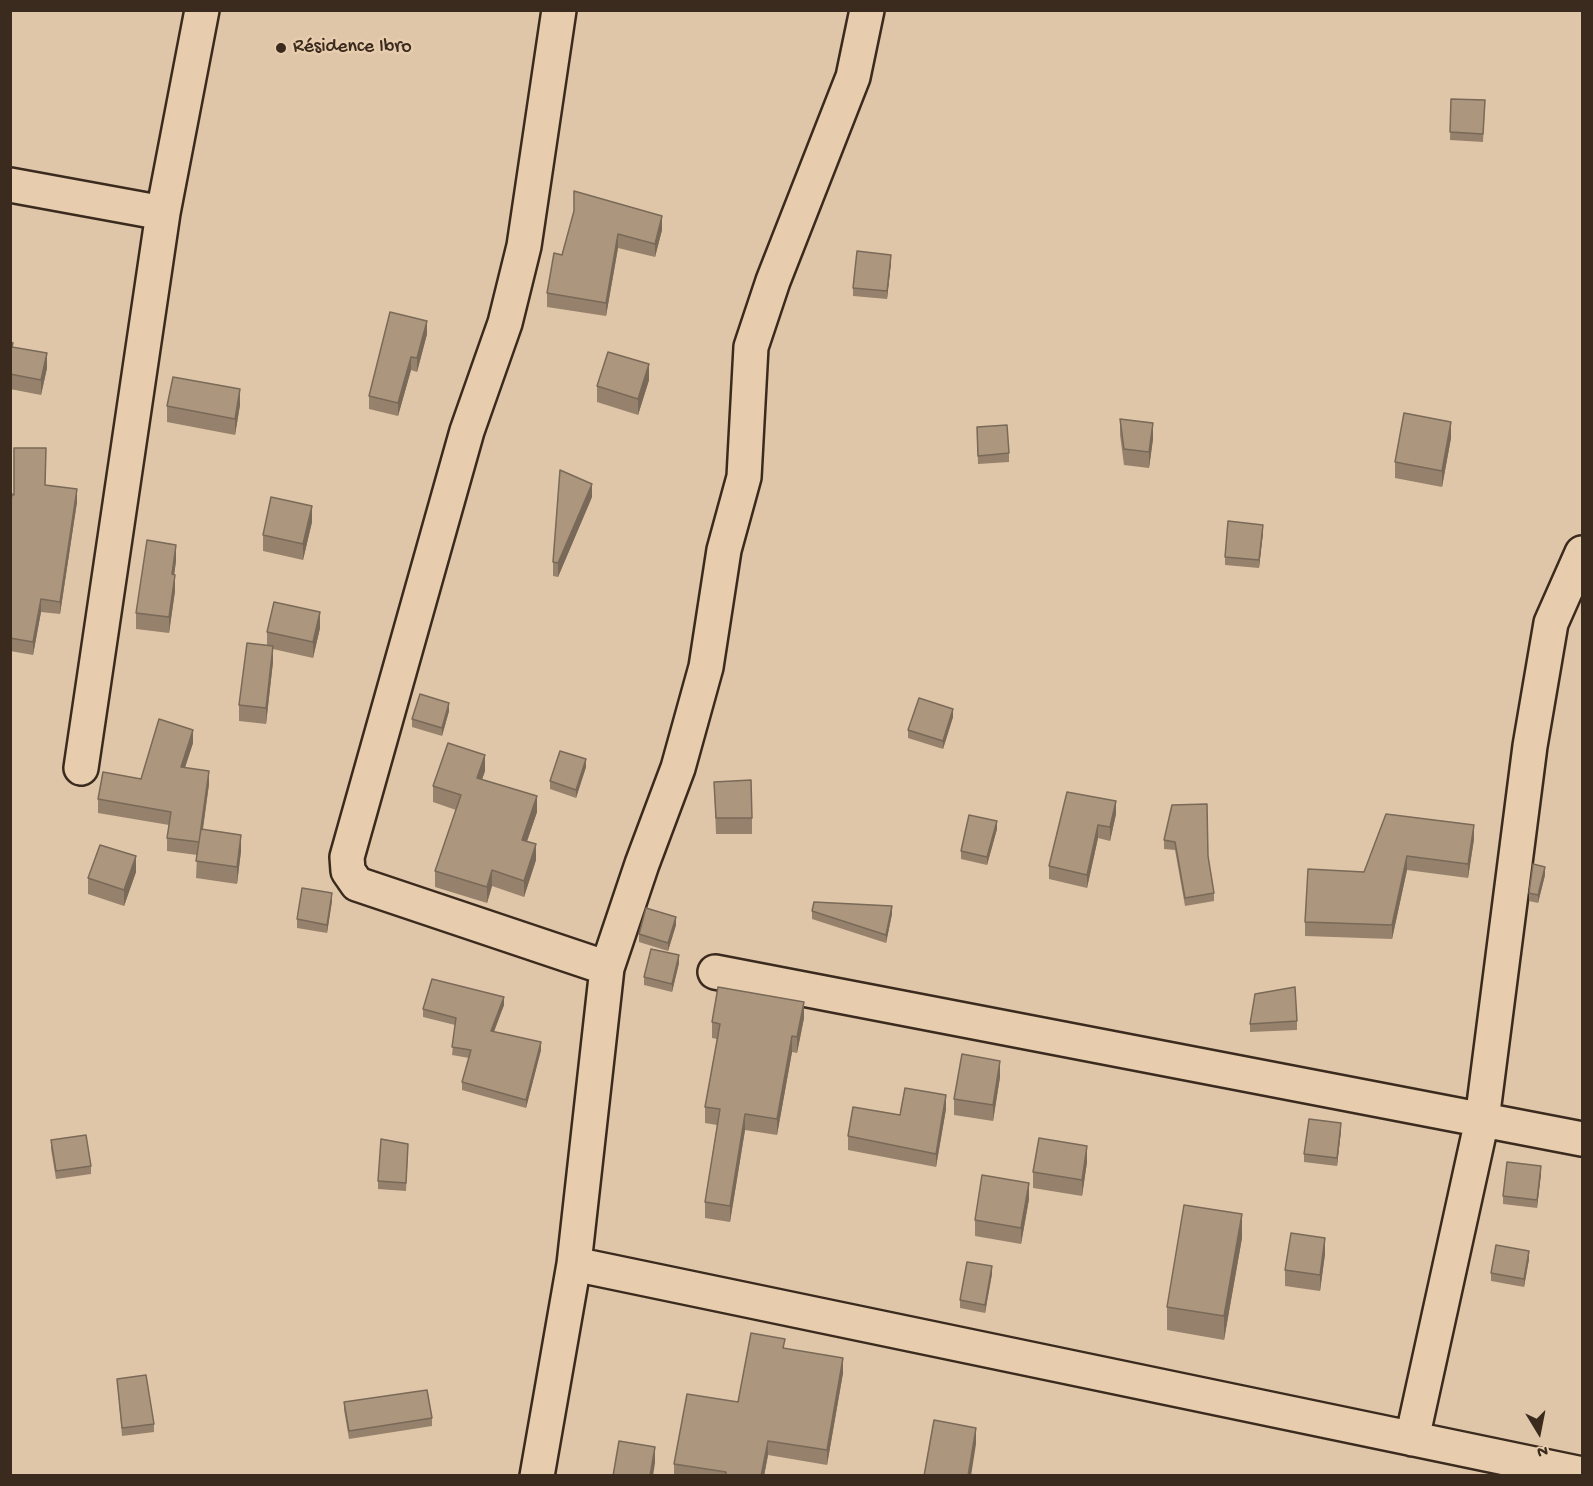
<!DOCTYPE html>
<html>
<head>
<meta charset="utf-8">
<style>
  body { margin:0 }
  #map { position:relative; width:1593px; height:1486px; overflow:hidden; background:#e0c6a8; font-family:"Gochi Hand",sans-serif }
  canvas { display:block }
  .frame { position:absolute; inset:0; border:12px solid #3b2a1e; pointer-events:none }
  .north { position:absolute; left:1509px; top:1402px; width:60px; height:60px; -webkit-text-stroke:4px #e7cdae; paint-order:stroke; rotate:170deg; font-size:16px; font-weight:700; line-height:24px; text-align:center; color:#3b2a1e }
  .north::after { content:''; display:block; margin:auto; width:21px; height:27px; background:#3b2a1e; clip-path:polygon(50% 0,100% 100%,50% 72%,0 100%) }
</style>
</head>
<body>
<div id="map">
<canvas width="1593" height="1486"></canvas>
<div class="frame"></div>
<div class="north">N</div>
</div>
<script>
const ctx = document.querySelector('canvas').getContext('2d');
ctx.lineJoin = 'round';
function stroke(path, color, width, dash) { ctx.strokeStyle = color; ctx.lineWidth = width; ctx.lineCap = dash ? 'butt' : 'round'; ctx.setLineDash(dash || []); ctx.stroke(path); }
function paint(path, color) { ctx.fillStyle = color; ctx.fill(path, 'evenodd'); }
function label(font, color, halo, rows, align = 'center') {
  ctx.font = font + ' "Gochi Hand",sans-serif'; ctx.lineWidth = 5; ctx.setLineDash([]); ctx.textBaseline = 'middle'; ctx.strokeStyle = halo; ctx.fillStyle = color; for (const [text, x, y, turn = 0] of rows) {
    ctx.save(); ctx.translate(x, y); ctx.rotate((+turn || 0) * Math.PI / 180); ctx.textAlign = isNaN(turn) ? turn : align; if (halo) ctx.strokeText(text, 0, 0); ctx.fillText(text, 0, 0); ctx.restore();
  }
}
const minor = new Path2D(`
  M559,10L524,246L505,323L467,431L347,857L348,871L357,884L607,968
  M10,185L163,213
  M81,768L163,213L202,10
  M715,972L1582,1139
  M574,1264L1582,1474
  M1412,1439L1482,1120L1530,746L1551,623L1582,553
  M537,1476L574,1264L607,968L642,864L678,768L706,667L724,550L744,477L751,347L773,281L853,77L867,10`);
stroke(minor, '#3b2a1e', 38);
stroke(minor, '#e7cdae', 33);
paint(new Path2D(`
  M1451,99L1485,100L1483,142L1450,140Z
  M574,211L662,230L655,257L618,248L606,316L547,307V293L562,255Z
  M891,263L887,299L853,296V288Z
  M427,334L417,372L411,370L398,416L369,409V396Z
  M10,342L13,347L47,368L41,395L10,389Z
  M649,380L638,415L597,402V386Z
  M240,405L235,435L167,422V406Z
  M1120,419L1153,439L1149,468L1124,465L1120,435Z
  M977,427L1009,453V462L978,464Z
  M1451,438L1442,487L1395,478V462Z
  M46,485L77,502L60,614L41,612L33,655L10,651V507L14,495Z
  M592,497L558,577L553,576V562Z
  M312,522L303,560L263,551V535Z
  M1263,533L1259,568L1225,565V557Z
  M176,561L174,575L175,591L169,633L136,629V613Z
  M320,628L313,658L273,649V662L266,724L239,721V705L267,645V632Z
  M449,711L442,736L412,727V719Z
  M953,717L943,749L908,738V730Z
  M193,743L185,767L209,784L203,829L241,851L237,884L196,878L197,855L167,851V838L169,825L98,813V799L141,779Z
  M586,767L576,798L550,789V781Z
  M485,771L482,779L537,812L527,841L536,860L524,897L492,886L487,903L435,887V871L456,810L433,802V786Z
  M714,782L752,818V834H716Z
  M1067,792L1116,814L1110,841L1098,838L1087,888L1049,879V866Z
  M1207,804L1208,856L1214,893V901L1185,906L1175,850L1164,849V840Z
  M1386,814L1474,839L1468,878L1407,870L1392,939L1305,936V922L1364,872Z
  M997,829L987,865L961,859V851Z
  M136,872L124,906L88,894V878Z
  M1545,875L1538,903L1529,901V893Z
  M332,901L327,933L297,928V919Z
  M812,911L892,914L886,943L812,919Z
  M676,925L668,951L639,942V934Z
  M679,963L672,992L644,985V977Z
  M504,1005L494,1032L541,1050L526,1108L462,1090V1082L469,1058L452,1055L455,1025L423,1017V1009Z
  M804,1018L797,1053L792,1052L777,1135L745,1130L730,1222L705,1218V1202L717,1125L705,1123V1107L717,1039L712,1038V1022Z
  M1297,1021V1030L1250,1032V1024Z
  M1000,1077L993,1121L954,1115V1099Z
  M946,1109L936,1167L848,1150V1136L900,1115Z
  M1341,1131L1337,1166L1304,1162V1154Z
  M51,1140L91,1166V1174L56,1179L51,1149Z
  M408,1152L406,1191L378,1189V1181Z
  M1087,1162L1082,1196L1033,1188V1172Z
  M1541,1174L1537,1208L1503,1204V1196Z
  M1029,1199L1021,1244L975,1236V1220Z
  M1242,1238L1224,1340L1167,1330V1307Z
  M1325,1254L1320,1291L1285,1286V1270Z
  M1529,1259L1524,1287L1491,1281V1273Z
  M992,1274L985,1313L960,1308V1300Z
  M785,1349L843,1373L827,1465L768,1455L764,1476H674V1464L738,1402Z
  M117,1379L154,1424V1432L122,1436Z
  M344,1402L432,1418V1426L349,1439L344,1410Z`), '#95816c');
paint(new Path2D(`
  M662,216V230L655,257V244Z
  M618,234V248L606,316V303Z
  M891,255V263L887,299V291Z
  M427,321V334L417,372V358Z
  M47,353V368L41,395V380Z
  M411,357V370L398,416V403Z
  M649,364V380L638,415V399Z
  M240,389V405L235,435V419Z
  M1451,422V438L1442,487V471Z
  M1153,423V439L1149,468V452Z
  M592,484V497L558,577V563Z
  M77,489V502L60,614V602Z
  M312,506V522L303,560V544Z
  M1263,525V533L1259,568V560Z
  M176,545V561L172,590V574Z
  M175,575V591L169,633V617Z
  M41,599V612L33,655V642Z
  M320,612V628L313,658V642Z
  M273,646V662L266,724V708Z
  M449,703V711L442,736V728Z
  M953,709V717L943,749V741Z
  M193,730V743L181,780V767Z
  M485,755V771L477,794V778Z
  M586,759V767L576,798V790Z
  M209,771V784L199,856V842Z
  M537,796V812L522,856V840Z
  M1116,801V814L1110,841V827Z
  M997,821V829L987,865V857Z
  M1098,825V838L1087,888V875Z
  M1474,825V839L1468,878V864Z
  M241,835V851L237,884V867Z
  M536,844V860L524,897V881Z
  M136,856V872L124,906V890Z
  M1407,856V870L1392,939V925Z
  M1545,867V875L1538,903V895Z
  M492,870V886L487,903V887Z
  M332,893V901L327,933V925Z
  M892,906V914L886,943V935Z
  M676,917V925L668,951V943Z
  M679,955V963L672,992V984Z
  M504,997V1005L491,1039V1031Z
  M804,1002V1018L797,1053V1037Z
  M792,1036V1052L777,1135V1119Z
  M541,1042V1050L526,1108V1100Z
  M1000,1061V1077L993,1121V1105Z
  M946,1095V1109L936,1167V1154Z
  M745,1114V1130L730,1222V1206Z
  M1341,1123V1131L1337,1166V1158Z
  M1087,1146V1162L1082,1196V1180Z
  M1541,1166V1174L1537,1208V1200Z
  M1029,1183V1199L1021,1244V1228Z
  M1242,1214V1238L1224,1340V1316Z
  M1325,1238V1254L1320,1291V1275Z
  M1529,1251V1259L1524,1287V1279Z
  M992,1266V1274L985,1313V1305Z
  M843,1358V1373L827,1465V1450Z
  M976,1428V1444L971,1476H968Z
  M768,1441V1455L764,1476H761Z
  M655,1447V1463L653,1476H650Z`), '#796958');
const building = new Path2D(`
  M1451,99L1485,100L1483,134L1450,132Z
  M574,191L662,216L655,244L618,234L606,303L547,293L554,253L562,255L574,211Z
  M857,251L891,255L887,291L853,288Z
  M390,312L427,321L417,358L411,357L398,403L369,396Z
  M10,342L13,343L12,347L47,353L41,380L10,374Z
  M608,352L649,364L638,399L597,386Z
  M173,377L240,389L235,419L167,406Z
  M1404,413L1451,422L1442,471L1395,462Z
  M1120,419L1153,423L1149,452L1124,449Z
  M1007,425L1009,453L978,456L977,427Z
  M14,448H46L45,485L77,489L60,602L41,599L33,642L10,638V507L12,494L14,495Z
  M560,470L592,484L558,563L553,562Z
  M271,497L312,506L303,544L263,535Z
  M1228,521L1263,525L1259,560L1225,557Z
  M147,540L176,545L172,574L175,575L169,617L136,613Z
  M274,602L320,612L313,642L267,632Z
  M247,643L273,646L266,708L239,705Z
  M420,694L449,703L442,728L412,719Z
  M919,698L953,709L943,741L908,730Z
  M159,719L193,730L181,767L209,771L199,842L167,838L171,812L98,799L103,772L141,779Z
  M448,743L485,755L477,778L537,796L522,840L536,844L524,881L492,870L487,887L435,871L461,795L433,786Z
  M560,751L586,759L576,790L550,781Z
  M751,780L752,818H716L714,782Z
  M1067,792L1116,801L1110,827L1098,825L1087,875L1049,866Z
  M1207,804L1208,856L1214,893L1185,898L1175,842L1164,840L1172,805Z
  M1386,814L1474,825L1468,864L1407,856L1392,925L1305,922L1308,869L1364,872Z
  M969,815L997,821L987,857L961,851Z
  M201,829L241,835L237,867L196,861Z
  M100,845L136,856L124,890L88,878Z
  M1533,864L1545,867L1538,895L1529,893Z
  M302,888L332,893L327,925L297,919Z
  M814,902L892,906L886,935L812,911Z
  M646,908L676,917L668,943L639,934Z
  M651,949L679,955L672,984L644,977Z
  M432,979L504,997L491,1031L541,1042L526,1100L462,1082L471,1050L452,1047L456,1018L423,1009Z
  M718,987L804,1002L797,1037L792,1036L777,1119L745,1114L730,1206L705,1202L720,1109L705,1107L720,1024L712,1022Z
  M1295,987L1297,1021L1250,1024L1255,994Z
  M962,1054L1000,1061L993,1105L954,1099Z
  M905,1088L946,1095L936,1154L848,1136L853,1107L900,1115Z
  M1309,1119L1341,1123L1337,1158L1304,1154Z
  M86,1135L91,1166L56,1171L51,1140Z
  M1039,1138L1087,1146L1082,1180L1033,1172Z
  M381,1139L408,1144L406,1183L378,1181Z
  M1507,1162L1541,1166L1537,1200L1503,1196Z
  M982,1175L1029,1183L1021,1228L975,1220Z
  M1184,1205L1242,1214L1224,1316L1167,1307Z
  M1291,1233L1325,1238L1320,1275L1285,1270Z
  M1496,1245L1529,1251L1524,1279L1491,1273Z
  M967,1262L992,1266L985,1305L960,1300Z
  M751,1333L785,1339L783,1348L843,1358L827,1450L768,1441L761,1476H726V1472L674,1464L687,1394L738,1402Z
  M146,1375L154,1424L122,1428L117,1379Z
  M427,1390L432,1418L349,1431L344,1402Z
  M934,1420L976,1428L968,1476H924Z
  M619,1441L655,1447L650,1476H613Z`);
paint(building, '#ad967e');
stroke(building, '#796958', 1.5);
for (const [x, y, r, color] of [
  [281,48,6,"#3b2a1e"]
]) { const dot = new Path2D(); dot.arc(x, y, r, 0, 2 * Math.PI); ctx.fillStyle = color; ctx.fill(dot); stroke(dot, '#e7cdae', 2); }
label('20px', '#3b2a1e', '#e7cdae', [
  ["Résidence Ibro",293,48]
], 'left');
</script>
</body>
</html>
